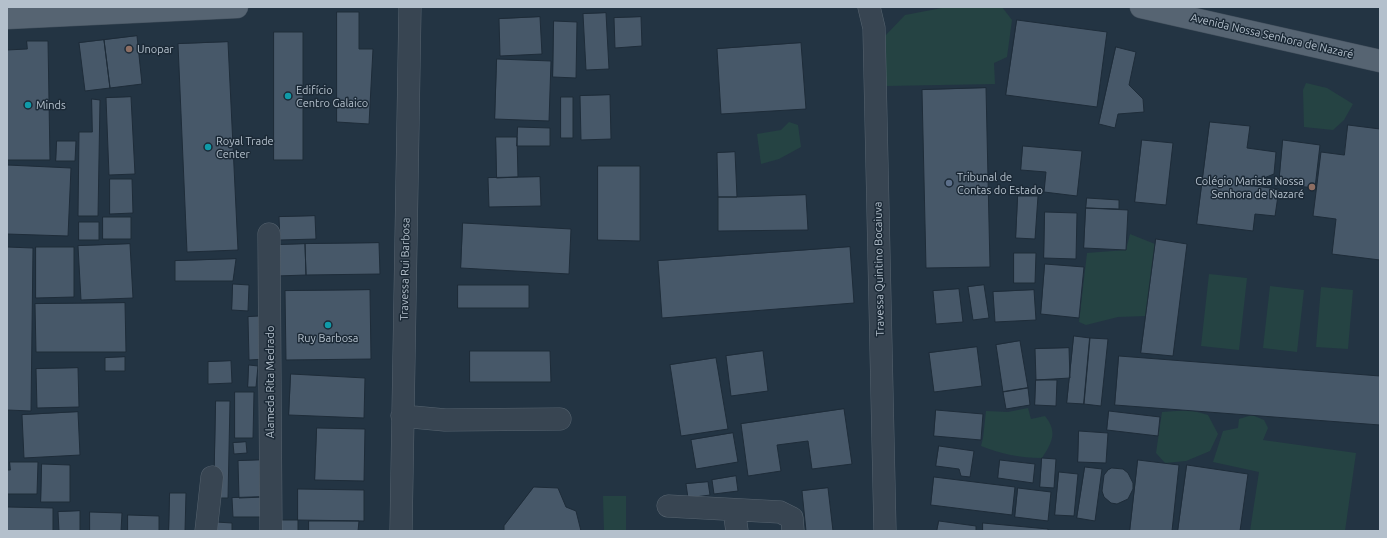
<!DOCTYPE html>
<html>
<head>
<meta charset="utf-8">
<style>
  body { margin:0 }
  #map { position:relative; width:1387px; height:538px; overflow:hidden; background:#233443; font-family:Ubuntu,sans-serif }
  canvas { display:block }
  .frame { position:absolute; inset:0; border:8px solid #b4c0cc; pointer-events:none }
</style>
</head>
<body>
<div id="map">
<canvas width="1387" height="538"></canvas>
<div class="frame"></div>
</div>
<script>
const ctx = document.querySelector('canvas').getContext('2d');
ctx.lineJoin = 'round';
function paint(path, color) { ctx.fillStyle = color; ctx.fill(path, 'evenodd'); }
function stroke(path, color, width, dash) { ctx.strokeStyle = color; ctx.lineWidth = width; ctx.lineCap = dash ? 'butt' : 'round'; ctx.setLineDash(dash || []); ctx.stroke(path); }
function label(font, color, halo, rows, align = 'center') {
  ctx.font = font + ' Ubuntu,sans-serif'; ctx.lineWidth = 3; ctx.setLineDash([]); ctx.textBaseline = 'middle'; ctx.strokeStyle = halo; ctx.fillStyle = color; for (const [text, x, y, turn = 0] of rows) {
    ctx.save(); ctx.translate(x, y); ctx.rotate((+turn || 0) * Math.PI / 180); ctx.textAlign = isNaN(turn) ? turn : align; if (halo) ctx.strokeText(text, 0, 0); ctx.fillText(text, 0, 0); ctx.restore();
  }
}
paint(new Path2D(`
  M947,7H1002L1012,20L1007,57L994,63L995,84L886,86L885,36L905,15Z
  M1306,83L1327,88L1353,104L1344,120L1333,130L1304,127L1303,90Z
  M789,122L798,125L801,147L779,159L761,164L757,134L781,130Z
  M1130,234L1155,244L1146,316L1118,317L1086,325L1079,322L1087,253L1126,250Z
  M1209,274L1247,278L1239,350L1201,346Z
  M1270,286L1304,290L1297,352L1263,348Z
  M1321,287L1353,290L1348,349L1316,347Z
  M1028,408L1031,419L1045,416C1058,432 1052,443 1042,458C1020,458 1001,454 981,446L983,438L986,411L1008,412Z
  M1190,410L1208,415L1218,434L1210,451L1186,461L1165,463L1156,453L1162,412Z
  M1252,415L1264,420L1268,428L1263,440L1356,453L1345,531H1250L1259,472L1213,462L1223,431L1238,428L1239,419Z
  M603,496H626V531H604Z`), '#254343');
const building = new Path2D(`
  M337,12H359V49H373L369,124L337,122Z
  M606,13L609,69L586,70L583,14Z
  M540,17L542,54L500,56L499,19Z
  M641,17L642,46L615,48L614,18Z
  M1017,20L1107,32L1097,107L1006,95Z
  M554,21L577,22L576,78L553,77Z
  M274,32H303V160H274Z
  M137,36L142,84L110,88L104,40Z
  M104,40L110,88L85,91L79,43Z
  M27,41H48L50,160H7V50L27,49Z
  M228,42L238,250L187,252L178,44Z
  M801,43L806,109L721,114L717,49Z
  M1116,47L1136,52L1129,85L1143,99L1144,112L1118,114L1115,128L1099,124Z
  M497,59L551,61L549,121L495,119Z
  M986,88L990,267L926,268L922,90Z
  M610,95L611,139L581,140L580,96Z
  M131,97L135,174L109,175L106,98Z
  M561,97H573V138H561Z
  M92,99L100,100L98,216H78L79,132H92Z
  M1210,122L1250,126L1247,148L1276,152L1274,174L1246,185L1279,189L1275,216L1255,214L1253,231L1197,224Z
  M1348,125L1380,129V260L1332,254L1336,219L1313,216L1321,152L1344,155Z
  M518,127L550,128V146H517Z
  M496,137H517L518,177L497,178Z
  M1142,140L1173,143L1166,205L1135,202Z
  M1283,140L1320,145L1315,188L1279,184Z
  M57,141H76L75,161H56Z
  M1023,146L1082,151L1077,196L1044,192L1046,172L1021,170Z
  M735,152L737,197H718L717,153Z
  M7,165L71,168L68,236L7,234Z
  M598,166H640V241L598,240Z
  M540,177L541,206L489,207L488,178Z
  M110,179H132L133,213L110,214Z
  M806,195L808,230L718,231V197H737Z
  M1018,196H1038L1035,239L1016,238Z
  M1087,198L1119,200V209L1086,208Z
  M1086,208L1128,210L1126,250L1084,248Z
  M1045,212L1077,213L1076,259L1044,258Z
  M315,216L316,239L280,240L279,217Z
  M103,217H131V239H103Z
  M79,222H99V240H79Z
  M463,223L571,229L569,274L461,268Z
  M1156,239L1187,244L1173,356L1141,353Z
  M379,243L380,274L306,275L305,244Z
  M130,244L133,298L81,300L78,246Z
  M305,244L306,275L276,276V245Z
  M7,247L33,248L31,411L7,410Z
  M36,247H74V297L36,298Z
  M850,247L854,303L662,318L658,261Z
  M1014,253H1036L1035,283H1014Z
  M236,259L233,281H175V261Z
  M1045,264L1084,267L1079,318L1041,314Z
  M233,284L249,285L248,311L232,310Z
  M458,285H529V308H458Z
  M984,285L989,318L973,320L968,287Z
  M959,289L963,322L936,324L933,291Z
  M370,290L371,359L286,360L285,291Z
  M1034,290L1036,320L995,322L993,292Z
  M125,303L126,352H36L35,304Z
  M263,316L265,359L249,360L248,317Z
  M1074,336L1090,338L1084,404L1067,403Z
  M1090,338L1108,339L1101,406L1084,404Z
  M1020,341L1028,388L1003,392L996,345Z
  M977,347L982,386L934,392L929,353Z
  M1069,348L1070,378L1036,380L1035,349Z
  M470,351H550L551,382H470Z
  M763,351L768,391L731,396L726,356Z
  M1119,356L1380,376V425L1115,405Z
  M125,357V371H105V358Z
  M716,358L728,429L681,436L670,365Z
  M231,361L232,383L208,384V362Z
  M249,365L258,366L256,387H248Z
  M78,368L79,407L37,408L36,369Z
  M291,374L365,378L364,418L289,415Z
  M1036,380H1057L1056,406L1035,405Z
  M1028,388L1030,405L1006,409L1003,392Z
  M235,392H254L253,438H235Z
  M216,401H230L228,498H214Z
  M844,409L852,464L812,469L808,441L777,445L781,471L748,476L741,424Z
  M936,410L983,414L981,440L934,436Z
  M1109,411L1160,417L1158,436L1107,430Z
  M78,412L80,455L24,458L22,415Z
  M317,428L365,429L364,481L315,480Z
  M1079,431L1108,433L1106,463L1078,462Z
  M733,433L738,462L696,469L691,440Z
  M246,442L247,453L234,454L233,443Z
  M939,446L974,451L970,477L961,476L959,469L936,466Z
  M1042,458L1056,459L1054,488L1040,487Z
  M263,460L264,497L239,498L238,461Z
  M1000,460L1035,464L1033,483L998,478Z
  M1138,460L1179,465L1172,531H1130Z
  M10,462H38L37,494H7V470H10Z
  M42,464L70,465V502H41Z
  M1187,465L1248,474L1240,531H1178Z
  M1085,467L1102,469L1095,521L1077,518Z
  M1112,468L1123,469L1128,473L1133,483V489L1128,499L1117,504L1111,503L1104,497L1102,491L1104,475L1108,470Z
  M1059,472L1078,474L1074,516L1055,515Z
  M736,476L738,491L714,494L712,480Z
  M934,477L1015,487L1012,515L931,505Z
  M708,482L710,495L688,498L686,484Z
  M534,487L558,488L566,507L576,511L581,531H504V526Z
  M828,488L833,531H806L802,491Z
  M1018,488L1051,492L1048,521L1015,517Z
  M298,489L364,490V521L298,520Z
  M170,493H186L185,531H169Z
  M264,497L265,517H233L232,498Z
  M7,507L53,508V531H7Z
  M80,511V531H59L58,512Z
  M90,512L122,513L121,531H90Z
  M128,515L159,516V531H128Z
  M276,520H298V531H276Z
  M309,521H359L358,531H309Z
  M939,521L976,526V531H937Z
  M216,522L232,523V531H216Z
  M983,523L1048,529V531H983Z`);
paint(building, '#475869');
stroke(building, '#1e2c39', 1);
const minor = new Path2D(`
  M869,7L874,28L885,531
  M269,234L271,531
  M402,416L445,420L560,419
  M668,506L780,512L792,518L793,531
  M734,510L737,531
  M206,531L212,477
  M401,531L410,7`);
const major = new Path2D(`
  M1141,7L1380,61
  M7,18L237,7`);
stroke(minor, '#56636f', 23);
stroke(major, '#44515e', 23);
stroke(minor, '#384552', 22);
stroke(major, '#566472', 22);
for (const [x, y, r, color] of [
  [129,49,4,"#8d6e63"],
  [288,96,4,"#0f9aa8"],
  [28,105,4,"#0f9aa8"],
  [208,147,4,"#0f9aa8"],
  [949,183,4,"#5c6f8a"],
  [1312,187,4,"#8d6e63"],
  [328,325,4,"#0f9aa8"]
]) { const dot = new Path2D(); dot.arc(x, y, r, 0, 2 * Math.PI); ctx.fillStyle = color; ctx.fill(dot); stroke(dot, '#1c2a37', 1.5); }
label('11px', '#b4c0cc', '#1c2a37', [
  ["Avenida Nossa Senhora de Nazaré",1272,36,13],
  ["Travessa Rui Barbosa",405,269,-89],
  ["Travessa Quintino Bocaiuva",879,269,-91],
  ["Alameda Rita Medrado",270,382,-90]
]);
label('11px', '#b4c0cc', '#1c2a37', [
  ["Unopar",137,49],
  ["Edifício",296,90],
  ["Centro Galaico",296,103],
  ["Minds",36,105],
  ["Royal Trade",216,141],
  ["Center",216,154],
  ["Tribunal de",957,177],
  ["Contas do Estado",957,190],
  ["Colégio Marista Nossa",1304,181,"right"],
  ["Senhora de Nazaré",1304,194,"right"],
  ["Ruy Barbosa",328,338,"center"]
], 'left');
</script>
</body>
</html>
